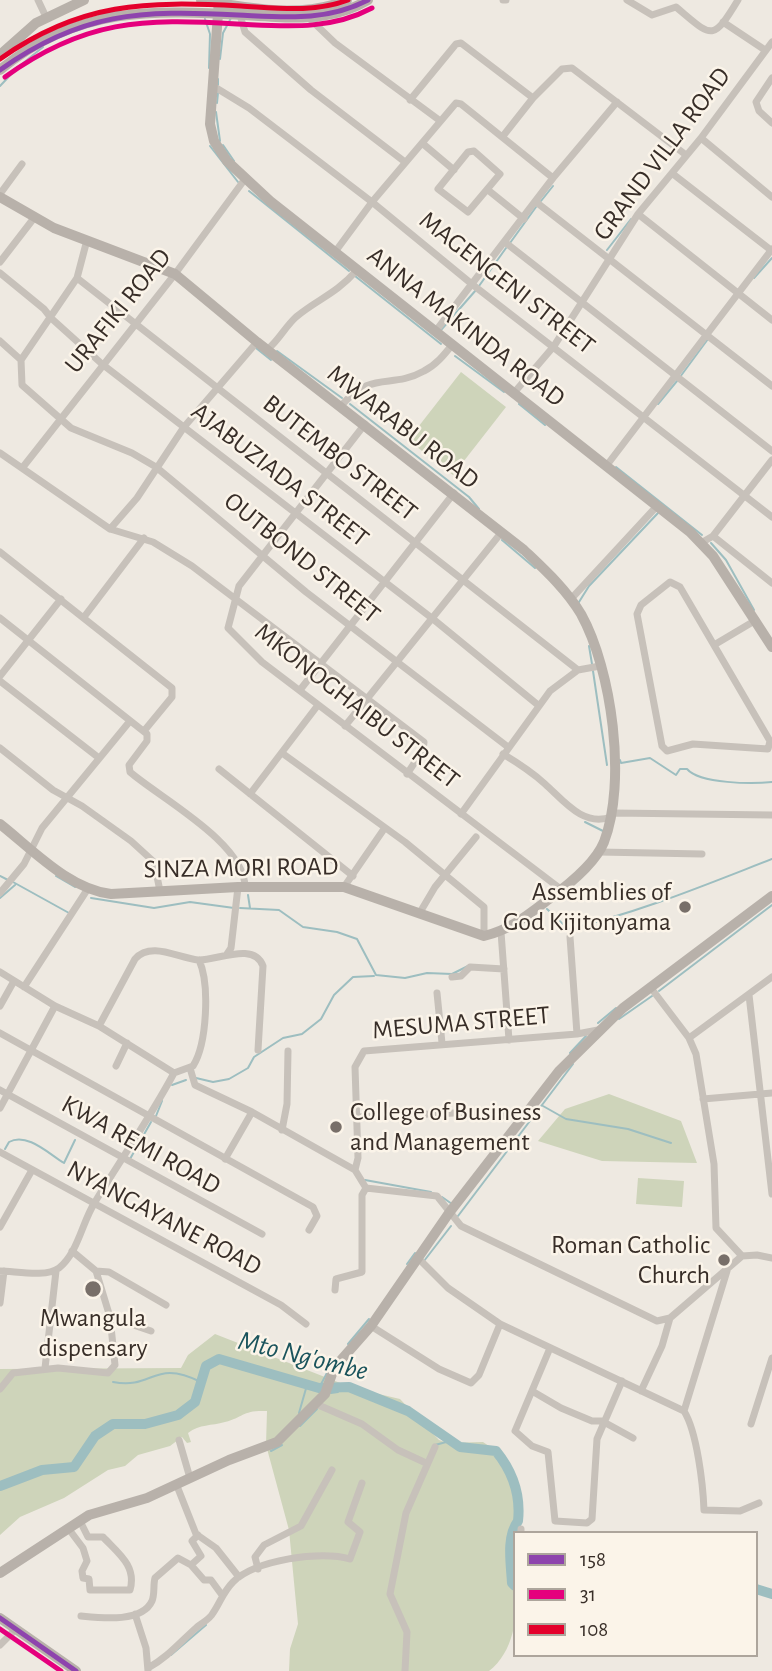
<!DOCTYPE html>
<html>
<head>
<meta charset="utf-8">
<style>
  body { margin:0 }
  #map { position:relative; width:772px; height:1671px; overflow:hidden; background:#eee9e1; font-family:"Alegreya Sans",sans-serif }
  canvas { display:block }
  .legend { position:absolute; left:513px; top:1531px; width:245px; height:126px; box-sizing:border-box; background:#fbf4e9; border:2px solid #ada59c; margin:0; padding:9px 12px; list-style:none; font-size:21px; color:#382e28 }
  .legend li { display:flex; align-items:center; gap:14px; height:35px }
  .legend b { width:35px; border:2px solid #ada59c }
</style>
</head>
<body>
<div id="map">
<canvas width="772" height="1671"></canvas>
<ul class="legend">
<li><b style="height:9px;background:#8e44ad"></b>158</li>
<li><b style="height:9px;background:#e5007d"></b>31</li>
<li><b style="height:9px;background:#e4002b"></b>108</li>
</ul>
</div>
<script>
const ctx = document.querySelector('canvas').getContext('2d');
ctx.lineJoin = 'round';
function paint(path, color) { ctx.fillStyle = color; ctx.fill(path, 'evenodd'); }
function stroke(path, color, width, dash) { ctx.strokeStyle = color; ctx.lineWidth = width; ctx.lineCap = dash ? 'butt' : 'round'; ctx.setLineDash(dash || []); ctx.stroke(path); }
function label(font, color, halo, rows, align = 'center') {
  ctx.font = font + ' "Alegreya Sans",sans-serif'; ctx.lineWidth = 5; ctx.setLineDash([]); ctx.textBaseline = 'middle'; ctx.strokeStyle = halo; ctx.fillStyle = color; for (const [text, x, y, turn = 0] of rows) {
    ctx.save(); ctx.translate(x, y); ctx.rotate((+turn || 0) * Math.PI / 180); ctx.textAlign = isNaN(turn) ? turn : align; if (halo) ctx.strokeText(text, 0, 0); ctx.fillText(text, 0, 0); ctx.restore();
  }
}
paint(new Path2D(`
  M461,372L506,407L453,475L408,440Z
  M609,1094L681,1121L697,1163L602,1161L538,1141L565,1109Z
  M638,1178L684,1181L682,1207L636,1204Z
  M215,1334L353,1388L400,1399L439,1440L448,1443L483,1442L498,1452L512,1472L521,1504C512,1523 509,1540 508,1561C508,1570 514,1579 515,1587C519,1616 513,1653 489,1671H289L290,1649L298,1624L289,1530L266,1445L267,1411C242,1410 244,1417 225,1422C211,1426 200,1424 188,1433L191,1442L187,1443L182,1437L170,1446L138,1455L125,1466L108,1470L64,1498L20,1517L0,1535V1369L181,1368L188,1355Z`), '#ced4ba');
stroke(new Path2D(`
  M99,15L121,11
  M205,19L210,34L209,68
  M220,59L223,33L231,18
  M218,85V79
  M0,86L17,68L43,47
  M217,103L218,93
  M216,112L220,141
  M223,145L234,161
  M210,146L238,182
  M249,191L349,271
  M541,201L553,186
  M510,243L536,207
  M607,250L631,219
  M355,276L441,344
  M754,278L772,258
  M479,286L506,248
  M441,330L476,290
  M256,348L271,360
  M277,351L342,398
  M455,356L504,392
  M680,377L708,339
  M350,404L469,497L479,509
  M519,404L545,425
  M658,404L677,381
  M616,467L702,535
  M502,540L535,568
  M711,543L726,560L754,610
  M579,602L589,586L658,513
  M589,646L592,664
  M593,671L607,765
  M620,760L621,763L650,758L676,775L680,769H687C700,784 753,784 772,782
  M585,822L603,831
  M0,876L8,880
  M56,876L75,887
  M13,882L69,913
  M248,895L250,908
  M0,898L15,885
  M91,898L154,908L190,902L234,908
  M240,908L279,910L303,927L337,932L357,939L376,975L405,978L427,973L452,974L468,966
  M547,909L568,929C638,913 705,885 772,859
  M659,991L772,905
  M619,1019L652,996
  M598,1023L616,1008
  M570,1053L586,1036
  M196,1078L213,1082L229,1079L248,1068L254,1057L283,1038L302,1034L321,1019L334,995L353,977L374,976
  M172,1085L186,1080
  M543,1106L566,1119L628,1129L671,1143
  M156,1116L162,1101
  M5,1149L9,1142C27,1132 49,1154 64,1163L75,1140
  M130,1159L151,1122
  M365,1180L431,1192
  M442,1197L452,1204
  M458,1216L573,1064
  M424,1261L451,1226
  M407,1264L415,1253
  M348,1344L369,1319
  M113,1382C154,1390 153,1358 201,1382
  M319,1388L328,1371
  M331,1393L338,1392
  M299,1413L307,1385
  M300,1426L317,1409
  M435,1445L450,1441
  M271,1451L282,1445
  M171,1655L206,1625`), '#9dbec0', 2);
stroke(new Path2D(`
  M0,1486L42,1470L74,1467L95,1436L113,1424H145L178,1415L195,1402L206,1366L219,1359L319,1388L349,1387L408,1411L460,1447L496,1451C513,1472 521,1494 518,1521C506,1537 511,1564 512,1583L515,1586
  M756,1589L772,1594`), '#9dbec0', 10);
stroke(new Path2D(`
  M38,0L46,17
  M503,0H506
  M627,0L652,15L676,7C712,37 712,43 738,0
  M240,15L245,32L311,90L405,162
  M309,18L335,43L439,120
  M723,22L765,50
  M772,78L756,102L759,111L772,123
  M213,86L249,108L372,202L473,285L772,517
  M410,100L456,44L461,43L533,98L562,69L572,68L686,155
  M503,136L533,98
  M701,138L772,197
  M422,143L454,170
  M474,151L500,174L468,212L438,189L468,152Z
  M673,174L772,251
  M488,190L524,219
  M0,194L22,164
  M536,202L772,386
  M638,214L772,320
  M506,243L772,451
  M335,252L372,202L456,103L461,104L553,178
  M0,262L34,218
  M0,273L44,309L51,318L102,364L433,619L538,705
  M77,278L578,670
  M435,332L553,178L617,102
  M0,341L21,360L22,385L71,428L132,453L156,467L306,592L508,747
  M267,350C279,340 285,327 296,317C319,298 335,295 357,270
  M21,360L77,278L87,240
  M513,394L554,346L638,214L701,138L772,42
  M341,406C373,369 390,390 424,371C436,365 444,355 452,345
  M365,424L239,586L228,628L262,662L562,890
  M0,453L110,529L153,542L192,566L424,742L423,750L407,774
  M607,465L772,249
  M23,467L175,274L245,179
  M110,529L137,498L184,427L257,342
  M713,536L772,583
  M701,543L713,536L772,460
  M0,552L172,688V697L144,731
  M670,582L680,587L770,741L768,749L693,744L667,751L662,746L637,614L641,605Z
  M571,599L657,506
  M84,617L144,538
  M0,618L147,734V741L129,765L130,772C160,798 245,843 245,887
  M714,645L756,620
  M0,676L61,599
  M0,681L99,758
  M300,690L454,493
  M345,726L501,533
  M0,748L53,790L82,806L131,841L154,862L160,891
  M282,753L405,842L484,907V936
  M503,754C518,763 532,772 545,784C564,801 583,827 611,817
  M219,769L353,876
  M250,794L318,705
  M613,813L772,815
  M461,814L550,691L578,670L600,666
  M599,852L702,854
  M344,887L384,829
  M0,893L24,864L42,828L130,721
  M419,914L435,887L476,837
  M501,932L509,1040
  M570,937L577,1034
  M227,954L231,948L238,887
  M0,972L55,1006L99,1026L174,1073
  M452,977L461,976L470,967L504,969
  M24,987L87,890
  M651,988L689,1038L696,1054L714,1164L716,1228L742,1256
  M437,993L442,1043
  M749,995L772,1194
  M0,1006L14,981
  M99,1026L135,959C151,941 178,958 198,960C216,961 254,941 263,966L258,1050
  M0,1033L313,1207L317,1216L309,1230
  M689,1038L772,977
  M116,1066L127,1043
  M190,1068L195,1085L252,1112L355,1170L366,1188L437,1196L461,1226L657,1321L670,1318L742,1256L757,1255L772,1258
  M174,1073L193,1066C207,1044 210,984 199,960
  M0,1090L262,1234
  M703,1099L772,1093
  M0,1108L55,1006
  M357,1117L479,1112L522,1118
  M282,1130L287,1104L288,1051
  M0,1152L281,1305L306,1324
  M225,1159L252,1112
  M355,1170L358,1158L355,1067L364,1051L577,1034L598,1030
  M0,1227L32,1170
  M417,1257L448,1288L500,1324L684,1411C697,1432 703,1484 704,1510L740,1511L759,1503
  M0,1271C15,1271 46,1278 59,1268C78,1253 82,1222 95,1202C121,1159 150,1118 174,1073
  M96,1271L109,1272L166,1305
  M335,1290L336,1279L362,1272V1195L366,1188
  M0,1303L4,1271
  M110,1317L151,1331
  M371,1326L439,1369L471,1383L479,1375L500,1324
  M550,1348L515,1431L532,1446L548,1452L555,1521L587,1523L592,1519L597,1439L622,1381
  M45,1368L56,1271
  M0,1389L13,1373L58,1368L108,1373L115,1365L110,1317L96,1271L72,1251
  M532,1391L561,1408L592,1421H602L633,1438
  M641,1391L662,1346L670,1318
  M316,1404L362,1424L398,1450L426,1463
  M684,1411L727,1271
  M751,1424L772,1358
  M179,1440L190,1478
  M177,1486L196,1534L216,1548L239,1577
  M68,1528L83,1548L87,1561L82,1571L83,1578L89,1579L90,1590H130C137,1566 118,1553 103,1537H88L80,1521
  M521,1533V1529
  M191,1565L204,1580H211L222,1595
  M258,1569L255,1557L264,1545L301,1526L332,1470
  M135,1614L146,1648L148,1671
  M81,1616C101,1618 142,1623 152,1601C155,1594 153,1585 155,1578L178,1558L191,1565L201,1556L192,1541L198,1535
  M0,1645L15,1630
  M148,1668C168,1657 180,1642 197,1627C202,1623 210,1619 213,1613C220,1603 223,1592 233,1582C255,1560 321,1550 350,1559L360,1532L348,1522L362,1483
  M405,1671L407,1632L390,1594L406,1513L435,1447`), '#c7c1ba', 7);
stroke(new Path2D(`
  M201,0C247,8 302,19 347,0
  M219,0L210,124L214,141L227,161L270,201L690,532L713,556L772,647
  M0,55L36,23L84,0
  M0,70C84,0 165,11 276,17C308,19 340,17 368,0
  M0,197L54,228L175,274L257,342L524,550C545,570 566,589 581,614C612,670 627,782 604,842C595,864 567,886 549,899C528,915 510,930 484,936L344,887H238L111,894C69,889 33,850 0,824
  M0,1573L89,1515L147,1498L229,1460L277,1442L325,1394L334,1368L371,1326L449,1213L559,1071L623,1008L772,896
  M0,1618L76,1671`), '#b8b1aa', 10);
stroke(new Path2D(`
  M0,70C81,12 141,10 238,15C283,17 326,22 368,0
  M0,1618L76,1671`), '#8e44ad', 5);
stroke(new Path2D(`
  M5,77C84,20 143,18 237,24C284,26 329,31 372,8
  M0,1629L61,1671`), '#e5007d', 5);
stroke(new Path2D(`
  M0,59C80,2 146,1 241,6C277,8 314,13 348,0`), '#e4002b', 5);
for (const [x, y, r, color] of [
  [685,907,7,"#786f69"],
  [336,1127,7,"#786f69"],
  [724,1260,7,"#786f69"],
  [93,1289,9,"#786f69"]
]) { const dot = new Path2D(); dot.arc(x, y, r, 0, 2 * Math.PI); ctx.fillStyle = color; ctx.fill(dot); stroke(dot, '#fbf4e9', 2.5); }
label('26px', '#382e28', '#fbf4e9', [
  ["GRAND VILLA ROAD",662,154,-53],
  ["MAGENGENI STREET",507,283,38],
  ["URAFIKI ROAD",118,311,-51],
  ["ANNA MAKINDA ROAD",466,327,38],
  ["MWARABU ROAD",403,427,38],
  ["BUTEMBO STREET",340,458,38],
  ["AJABUZIADA STREET",280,475,38],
  ["OUTBOND STREET",302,558,39],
  ["MKONOGHAIBU STREET",357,706,38],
  ["SINZA MORI ROAD",241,868,-1],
  ["MESUMA STREET",461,1023,-5],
  ["KWA REMI ROAD",141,1145,29],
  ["NYANGAYANE ROAD",164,1218,28]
]);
label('26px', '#382e28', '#fbf4e9', [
  ["Assemblies of",671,892],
  ["God Kijitonyama",671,922],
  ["College of Business",350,1112,"left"],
  ["and Management",350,1142,"left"],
  ["Roman Catholic",710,1245],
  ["Church",710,1275],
  ["Mwangula",93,1318,"center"],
  ["dispensary",93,1348,"center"]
], 'right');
label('italic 28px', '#1b545c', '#fbf4e9', [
  ["Mto Ng'ombe",303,1356,14]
]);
</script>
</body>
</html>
